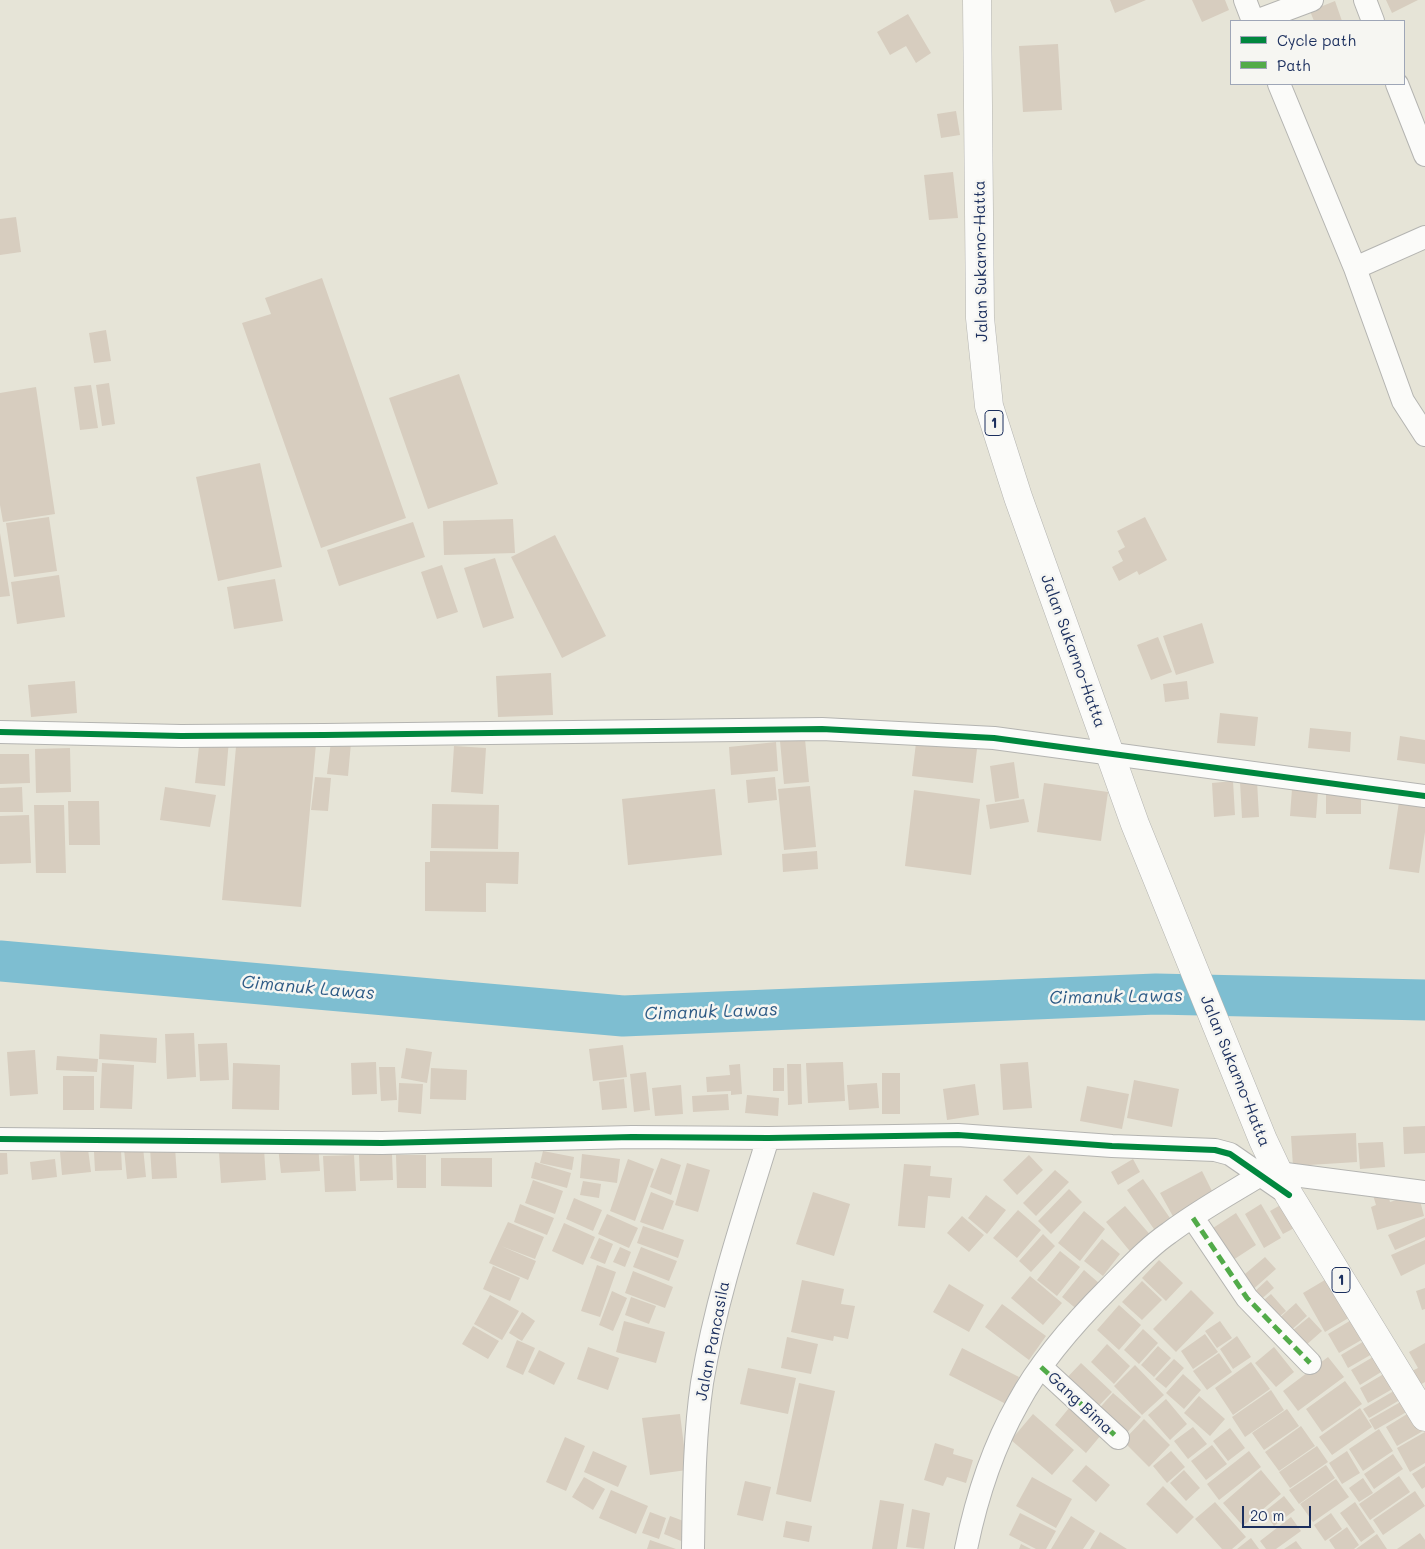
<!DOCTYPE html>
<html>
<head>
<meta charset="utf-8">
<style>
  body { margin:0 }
  #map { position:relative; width:1425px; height:1549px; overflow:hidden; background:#e6e4d7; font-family:Mali,sans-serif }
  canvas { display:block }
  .legend { position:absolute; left:1230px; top:20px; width:175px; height:65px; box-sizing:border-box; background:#f6f6f2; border:1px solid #9ea6b7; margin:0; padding:6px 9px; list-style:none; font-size:15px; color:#1b2f5e }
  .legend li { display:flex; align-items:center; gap:10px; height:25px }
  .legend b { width:25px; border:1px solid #9ea6b7 }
  .scale { position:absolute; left:1242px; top:1506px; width:69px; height:22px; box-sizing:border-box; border:2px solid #1b2f5e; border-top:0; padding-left:6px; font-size:15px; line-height:18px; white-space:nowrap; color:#1b2f5e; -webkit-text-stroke:4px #f6f6f2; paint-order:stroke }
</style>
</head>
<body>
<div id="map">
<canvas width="1425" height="1549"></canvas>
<ul class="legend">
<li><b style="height:6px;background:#00873e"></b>Cycle path</li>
<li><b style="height:6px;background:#52ab49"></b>Path</li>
</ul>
<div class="scale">20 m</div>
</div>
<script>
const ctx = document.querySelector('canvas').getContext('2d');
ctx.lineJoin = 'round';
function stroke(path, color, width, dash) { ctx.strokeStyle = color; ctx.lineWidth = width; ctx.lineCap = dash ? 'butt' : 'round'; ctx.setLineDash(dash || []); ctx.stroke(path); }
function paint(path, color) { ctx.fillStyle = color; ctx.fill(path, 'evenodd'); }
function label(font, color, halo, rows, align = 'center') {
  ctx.font = font + ' Mali,sans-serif'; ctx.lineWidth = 5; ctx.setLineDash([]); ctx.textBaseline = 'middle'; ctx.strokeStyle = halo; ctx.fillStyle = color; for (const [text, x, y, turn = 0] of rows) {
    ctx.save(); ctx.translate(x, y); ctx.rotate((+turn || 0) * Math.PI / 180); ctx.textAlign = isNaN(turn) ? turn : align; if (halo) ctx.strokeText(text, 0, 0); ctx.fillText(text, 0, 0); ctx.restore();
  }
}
stroke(new Path2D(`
  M0,961L623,1016L1156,994L1425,1000`), '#7ebed1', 41);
paint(new Path2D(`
  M1110,0H1146L1115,13Z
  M1192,0H1225L1229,10L1202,22Z
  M1386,0H1418L1392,13Z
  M1335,1L1342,21H1314L1310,11Z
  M908,14L931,53L916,63L906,46L890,55L877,32Z
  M1058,44L1062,110L1023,112L1019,46Z
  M956,111L960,135L941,138L937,114Z
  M953,172L958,218L929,220L924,175Z
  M16,217L21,252L0,255V219Z
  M322,278L406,518L321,548L242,323L271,314L265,298Z
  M106,330L111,361L94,363L89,333Z
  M459,374L498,484L428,509L389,398Z
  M109,383L115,424L102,426L96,385Z
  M91,385L98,428L80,430L74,387Z
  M36,387L55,514L3,522L0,505V393Z
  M260,463L282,567L218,581L196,477Z
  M49,517L57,571L14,577L6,523Z
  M1145,517L1167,560L1139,575L1137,571L1119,581L1112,567L1123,561L1118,551L1125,547L1117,531Z
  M513,519L515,553L444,555L443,521Z
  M413,522L425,557L339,586L327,550Z
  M0,533L10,596L0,597Z
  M555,535L606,636L562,658L511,557Z
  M495,558L514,618L483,628L464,568Z
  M442,565L458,612L437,619L421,572Z
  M59,575L65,617L17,624L11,582Z
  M275,579L283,621L234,629L227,587Z
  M1202,623L1214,663L1176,675L1163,636Z
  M1158,637L1172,672L1151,680L1137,645Z
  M551,673L553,715L498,717L496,676Z
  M75,681L77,713L31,717L28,685Z
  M1187,681L1189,699L1165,702L1163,684Z
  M1220,713L1258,717L1255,746L1217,743Z
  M1310,728L1351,732L1350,752L1308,748Z
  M237,736L316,744L301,907L222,900Z
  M1400,736L1425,740V764L1397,760Z
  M200,737L229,740L225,786L195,783Z
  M805,739L809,782L784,784L780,741Z
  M331,741L351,743L348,776L327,774Z
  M776,742L778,771L731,775L729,747Z
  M916,743L977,749L973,783L912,776Z
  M454,746L486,748L483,794L451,792Z
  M70,748L71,792L36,793L35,749Z
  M0,754H29L30,783L0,784Z
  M1014,762L1019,798L995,802L990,766Z
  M315,777L331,778L328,811L311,810Z
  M775,777L777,800L748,803L746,780Z
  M1233,781L1235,815L1214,817L1212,783Z
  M1257,781L1259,817L1242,818L1240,782Z
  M1044,783L1108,792L1101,841L1037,832Z
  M810,786L816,847L784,850L778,789Z
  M22,787L23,812H0V788Z
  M165,787L216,795L210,827L160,820Z
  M715,789L722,855L628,865L622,799Z
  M1292,789L1318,791L1316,818L1290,816Z
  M914,790L980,799L971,875L905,866Z
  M1326,794H1361V814H1326Z
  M1400,795L1425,798V832L1419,873L1389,869Z
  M1024,799L1029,822L990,829L986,805Z
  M68,801H99L100,845H69Z
  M432,804L499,805L498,849L431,848Z
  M34,805H64L66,873H36Z
  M29,815L31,863L0,864V816Z
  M430,851L519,852L518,884L486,883V912L425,911V862H430Z
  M817,851L818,869L783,872L782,854Z
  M194,1033L196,1077L167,1079L165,1034Z
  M100,1034L157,1038L156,1063L99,1059Z
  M227,1043L229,1080L200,1081L198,1044Z
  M623,1045L627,1077L593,1081L589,1049Z
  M406,1048L432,1052L427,1083L401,1078Z
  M35,1050L38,1094L10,1096L7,1052Z
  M57,1056L98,1059L97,1072L56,1070Z
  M376,1062L377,1094L352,1095L351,1063Z
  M843,1062L845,1101L808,1103L806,1063Z
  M1028,1062L1032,1108L1003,1110L1000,1064Z
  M102,1063L134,1065L132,1109L100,1108Z
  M233,1063L280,1065L279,1110L232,1109Z
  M740,1064L742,1094L731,1095V1091L707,1092L706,1077L730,1075L729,1065Z
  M787,1064H801L802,1104L788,1105Z
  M379,1067H395L397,1100L381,1101Z
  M431,1068L467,1070L466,1100L430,1099Z
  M773,1068H784V1091H773Z
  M646,1072L650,1110L634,1112L630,1074Z
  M882,1073H900V1114H882Z
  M63,1076H94V1110H63Z
  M624,1079L627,1108L602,1110L599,1082Z
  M1134,1080L1179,1089L1172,1127L1127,1118Z
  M399,1083L423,1084L421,1114L398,1112Z
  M877,1083L879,1108L849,1110L847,1085Z
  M975,1084L979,1115L947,1120L943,1089Z
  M681,1085L683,1114L655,1116L652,1088Z
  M1087,1086L1129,1094L1122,1129L1080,1121Z
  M728,1094L729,1110L693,1112L692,1096Z
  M747,1095L779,1098L778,1116L745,1113Z
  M1425,1126V1153L1404,1154L1403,1127Z
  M1356,1133L1357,1162L1293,1166L1291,1136Z
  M1383,1142L1385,1167L1360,1169L1358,1143Z
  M318,1144L320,1171L281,1173L278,1147Z
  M143,1147L146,1177L127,1179L124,1149Z
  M175,1147L177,1178L152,1179L150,1148Z
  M88,1149L91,1172L62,1175L60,1152Z
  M264,1149L266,1180L221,1183L219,1152Z
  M121,1150L122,1170L95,1171L94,1152Z
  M543,1151L574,1157L572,1170L540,1163Z
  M0,1153H7L8,1174L0,1175Z
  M392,1154L393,1180L360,1181L359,1155Z
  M582,1154L620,1159L617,1183L580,1178Z
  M354,1155L356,1191L325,1192L323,1156Z
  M396,1155H426V1188H397Z
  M1029,1155L1043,1170L1017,1195L1003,1180Z
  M441,1158H492V1187L441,1186Z
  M661,1158L681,1165L671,1195L650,1187Z
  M55,1159L57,1177L32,1180L30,1162Z
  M628,1159L654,1169L635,1221L610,1211Z
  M1133,1159L1140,1172L1118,1185L1111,1172Z
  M535,1162L571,1173L567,1188L531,1178Z
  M687,1163L710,1170L698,1212L675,1205Z
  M904,1164L931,1166L930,1176L952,1178L950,1198L928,1196L925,1228L898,1226Z
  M1055,1170L1069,1182L1036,1216L1023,1203Z
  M1202,1171L1216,1199L1175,1220L1160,1193Z
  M1143,1179L1172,1221L1156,1232L1127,1190Z
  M533,1180L563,1191L555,1214L525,1203Z
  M583,1181L601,1184L599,1198L580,1195Z
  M1069,1189L1082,1202L1051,1234L1038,1221Z
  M1387,1191L1390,1202L1418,1193L1424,1216L1377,1230L1371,1207L1376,1205L1373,1195Z
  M651,1192L674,1201L663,1230L640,1222Z
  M813,1192L850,1204L834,1256L796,1244Z
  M986,1195L1006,1210L987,1234L968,1218Z
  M574,1198L602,1210L593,1231L566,1219Z
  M1284,1203L1298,1226L1283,1234L1270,1211Z
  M520,1204L554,1218L547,1235L514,1222Z
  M1261,1204L1281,1238L1264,1248L1245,1214Z
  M1125,1206L1153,1238L1133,1255L1106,1222Z
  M1018,1210L1041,1230L1017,1258L993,1238Z
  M1084,1211L1105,1229L1080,1261L1058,1243Z
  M1236,1213L1256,1245L1230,1262L1210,1230Z
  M607,1214L638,1228L629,1248L598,1234Z
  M962,1216L984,1235L969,1252L947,1233Z
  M1425,1218V1237L1395,1250L1388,1235Z
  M508,1222L544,1237L535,1259L501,1246L536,1261L528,1280L489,1263Z
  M564,1223L595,1237L583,1265L552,1251Z
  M643,1226L684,1240L678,1258L637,1243Z
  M1043,1234L1055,1246L1031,1272L1019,1261Z
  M599,1238L613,1244L605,1264L590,1258Z
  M1102,1239L1120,1254L1103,1276L1084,1261Z
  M1425,1240V1264L1401,1276L1391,1255Z
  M620,1247L631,1252L625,1267L613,1262Z
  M641,1247L677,1261L669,1281L633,1267Z
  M1060,1251L1080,1267L1057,1296L1037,1280Z
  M1265,1257L1276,1269L1250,1292L1239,1279Z
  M1159,1260L1183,1283L1166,1301L1142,1278Z
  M597,1265L616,1272L600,1317L581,1311Z
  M493,1266L520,1278L510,1301L483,1289Z
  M1084,1270L1100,1284L1079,1311L1062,1297Z
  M633,1271L673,1287L665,1308L625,1293Z
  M1335,1274L1357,1313L1325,1332L1303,1293Z
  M1030,1276L1062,1303L1043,1325L1011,1298Z
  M802,1280L844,1289L841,1304L855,1306L848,1339L834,1336L833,1341L791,1332Z
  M1267,1280L1274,1288L1258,1302L1252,1294Z
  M1142,1281L1162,1300L1142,1320L1122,1302Z
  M949,1284L984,1305L969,1332L933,1312Z
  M1425,1288V1309L1422,1310L1416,1291Z
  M1191,1290L1214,1313L1176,1352L1153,1329Z
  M612,1291L627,1298L613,1331L599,1325Z
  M1271,1294L1286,1311L1273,1322L1258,1305Z
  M490,1295L519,1311L502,1340L474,1324Z
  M631,1297L656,1306L649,1324L625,1315Z
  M1296,1303L1307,1316L1287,1334L1276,1321Z
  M1002,1304L1046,1336L1029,1360L985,1327Z
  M1119,1305L1141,1325L1119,1350L1097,1330Z
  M522,1312L535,1321L522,1341L509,1333Z
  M1358,1316L1370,1335L1339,1353L1328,1334Z
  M1309,1317L1322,1331L1305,1346L1292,1331Z
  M624,1321L665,1332L656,1363L616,1352Z
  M1220,1321L1232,1338L1217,1348L1205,1331Z
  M473,1326L499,1341L488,1359L462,1344Z
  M1143,1329L1158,1343L1139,1364L1124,1350Z
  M1205,1334L1218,1352L1193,1369L1181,1351Z
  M1237,1336L1251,1357L1233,1369L1220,1349Z
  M787,1337L818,1344L811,1374L781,1368Z
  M1371,1337L1379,1350L1348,1368L1341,1355Z
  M517,1340L535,1348L523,1375L506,1367Z
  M1425,1343V1382L1416,1387L1408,1373L1418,1368L1409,1352Z
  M1107,1344L1130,1366L1114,1384L1091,1362Z
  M1158,1346L1171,1358L1154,1377L1141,1365Z
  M588,1347L619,1358L608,1390L577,1379Z
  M1274,1347L1294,1372L1276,1387L1255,1363Z
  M962,1348L1019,1377L1006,1404L949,1375Z
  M539,1350L565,1363L554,1385L528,1372Z
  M1219,1353L1232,1372L1207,1390L1193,1371Z
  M1378,1354L1386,1369L1360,1385L1351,1370Z
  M1328,1357L1344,1377L1298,1411L1283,1391Z
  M1174,1359L1184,1368L1166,1388L1155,1379Z
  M1251,1362L1270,1389L1233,1415L1215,1388Z
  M1081,1363L1112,1392L1092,1413L1061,1384Z
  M1135,1365L1164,1395L1142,1415L1114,1386Z
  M748,1368L796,1378L788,1414L740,1404Z
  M1387,1372L1396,1387L1368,1403L1360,1388Z
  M1183,1374L1201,1390L1184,1409L1166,1393Z
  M1345,1381L1362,1404L1322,1432L1306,1409Z
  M799,1383L835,1391L811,1502L776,1494Z
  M1404,1385L1410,1394L1369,1418L1363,1409Z
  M1271,1390L1284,1410L1245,1437L1232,1417Z
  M1113,1393L1141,1417L1123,1437L1095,1413Z
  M1199,1396L1225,1419L1210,1436L1184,1413Z
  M1411,1396L1417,1406L1375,1430L1369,1420Z
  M1166,1399L1187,1424L1170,1440L1148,1415Z
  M1074,1402L1106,1429L1086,1453L1055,1425Z
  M1360,1408L1372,1427L1332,1455L1319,1437Z
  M1287,1409L1299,1426L1264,1450L1252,1433Z
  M1412,1411L1423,1431L1397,1446L1386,1427Z
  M680,1414L687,1470L650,1475L642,1418Z
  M1033,1414L1074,1450L1052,1475L1011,1440Z
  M1144,1419L1170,1445L1149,1467L1123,1441Z
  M1301,1426L1315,1446L1279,1471L1265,1452Z
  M1193,1427L1207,1444L1188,1459L1174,1441Z
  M1230,1428L1245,1448L1228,1461L1213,1441Z
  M1379,1429L1393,1451L1363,1471L1349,1449Z
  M1425,1432V1463L1410,1472L1397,1448Z
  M565,1437L585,1446L566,1491L546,1482Z
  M935,1443L954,1449L953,1454L973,1460L966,1483L947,1477L943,1486L924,1480Z
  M1212,1445L1227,1464L1206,1480L1191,1461Z
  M1317,1446L1328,1462L1290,1488L1279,1472Z
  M593,1451L627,1466L618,1487L584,1472Z
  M1171,1451L1185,1467L1167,1483L1153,1466Z
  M1249,1451L1261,1467L1219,1500L1207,1484Z
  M1347,1451L1360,1473L1342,1484L1329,1463Z
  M1393,1454L1403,1469L1374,1489L1364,1474Z
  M1086,1465L1110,1485L1096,1502L1072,1481Z
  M1326,1465L1335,1478L1299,1504L1289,1490Z
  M1425,1466V1487L1422,1489L1412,1474Z
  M1184,1470L1200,1488L1186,1501L1170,1483Z
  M1261,1470L1281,1494L1243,1526L1223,1503Z
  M1399,1476L1410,1492L1370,1520L1359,1504Z
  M584,1477L605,1489L593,1510L572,1497Z
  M1032,1477L1072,1499L1056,1528L1016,1506Z
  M1363,1478L1373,1493L1359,1502L1349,1488Z
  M1336,1479L1349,1497L1313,1522L1300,1504Z
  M745,1481L771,1487L763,1521L737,1515Z
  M1163,1486L1194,1517L1177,1534L1146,1504Z
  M611,1490L648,1506L636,1534L599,1518Z
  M1415,1491L1425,1506L1383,1535L1373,1520Z
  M1284,1496L1295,1510L1274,1526L1264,1512Z
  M880,1500L904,1504L897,1549H872Z
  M1215,1502L1246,1537L1232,1549H1222L1195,1519Z
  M1355,1502L1375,1532L1361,1542L1340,1513Z
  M912,1509L930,1513L924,1549L906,1547Z
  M650,1512L666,1518L659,1539L642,1533Z
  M1020,1513L1056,1531L1046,1549H1036L1009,1535Z
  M1331,1513L1342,1529L1325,1541L1314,1525Z
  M670,1516L692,1524L686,1543L664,1534Z
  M1071,1516L1095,1531L1083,1549H1051Z
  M1291,1517L1301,1531L1276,1549H1266L1260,1541Z
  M786,1521L812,1526L809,1542L783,1537Z
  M1347,1527L1359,1545L1354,1549H1335L1329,1540Z
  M1100,1532L1127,1549H1090Z
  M1420,1533L1425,1540V1549H1397Z
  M1377,1534L1387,1549H1356Z
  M1251,1538L1259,1549H1237Z
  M650,1540L676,1549H647Z
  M1296,1541L1302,1549H1284Z
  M1021,1544L1031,1549H1019Z`), '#d7cdbf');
const street = new Path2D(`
  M1245,0L1253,21
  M1365,0L1373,21
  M1256,21L1312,0
  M1279,84L1355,268L1403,401L1425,435
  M1397,84L1425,155
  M1355,268L1425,237
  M0,732L181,736L324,735L822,729L994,738L1425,796
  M0,1139L382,1143L632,1137L768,1138L958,1135L1112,1146L1215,1150L1230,1154L1288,1194
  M1278,1173L1425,1192
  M1193,1218L1247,1298L1310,1363
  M1041,1367L1118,1438
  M693,1549C694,1494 694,1438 702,1383C716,1299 743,1219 768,1138
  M966,1549C976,1500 993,1447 1018,1403C1041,1360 1076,1321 1110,1287C1129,1268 1147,1248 1169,1233C1198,1211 1231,1193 1262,1174`);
const highway = new Path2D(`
  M977,0L980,318L989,406L1018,497L1135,824L1263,1140L1289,1195L1425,1417`);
stroke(street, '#b4b4b1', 24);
stroke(highway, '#b4b4b1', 29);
stroke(street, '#fbfbf9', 22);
stroke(highway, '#fbfbf9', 28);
stroke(new Path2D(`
  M1193,1218L1247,1298L1310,1363
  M1041,1367L1118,1438`), '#52ab49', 5, [10, 5]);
stroke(new Path2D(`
  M0,732L181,736L324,735L822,729L994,738L1425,796
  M0,1139L382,1143L632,1137L768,1138L958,1135L1112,1146L1215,1150L1230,1154L1289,1195`), '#00873e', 6);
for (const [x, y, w] of [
  [994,423,18],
  [1341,1280,18]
]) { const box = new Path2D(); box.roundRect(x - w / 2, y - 12.5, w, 25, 4); ctx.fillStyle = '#f6f6f2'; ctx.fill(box); stroke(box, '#1b2f5e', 1); }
label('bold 15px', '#1b2f5e', null, [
  ["1",994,423],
  ["1",1341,1280]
]);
label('16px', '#1b2f5e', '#f6f6f2', [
  ["Jalan Sukarno-Hatta",981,261,-91],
  ["Jalan Sukarno-Hatta",1073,651,70],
  ["Jalan Sukarno-Hatta",1235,1071,68],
  ["Jalan Pancasila",713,1341,-79],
  ["Gang Bima",1080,1403,43]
]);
label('italic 18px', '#2e5b86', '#f6f6f2', [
  ["Cimanuk Lawas",308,988,5],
  ["Cimanuk Lawas",1116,997,-1],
  ["Cimanuk Lawas",711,1012,-2]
]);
</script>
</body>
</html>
